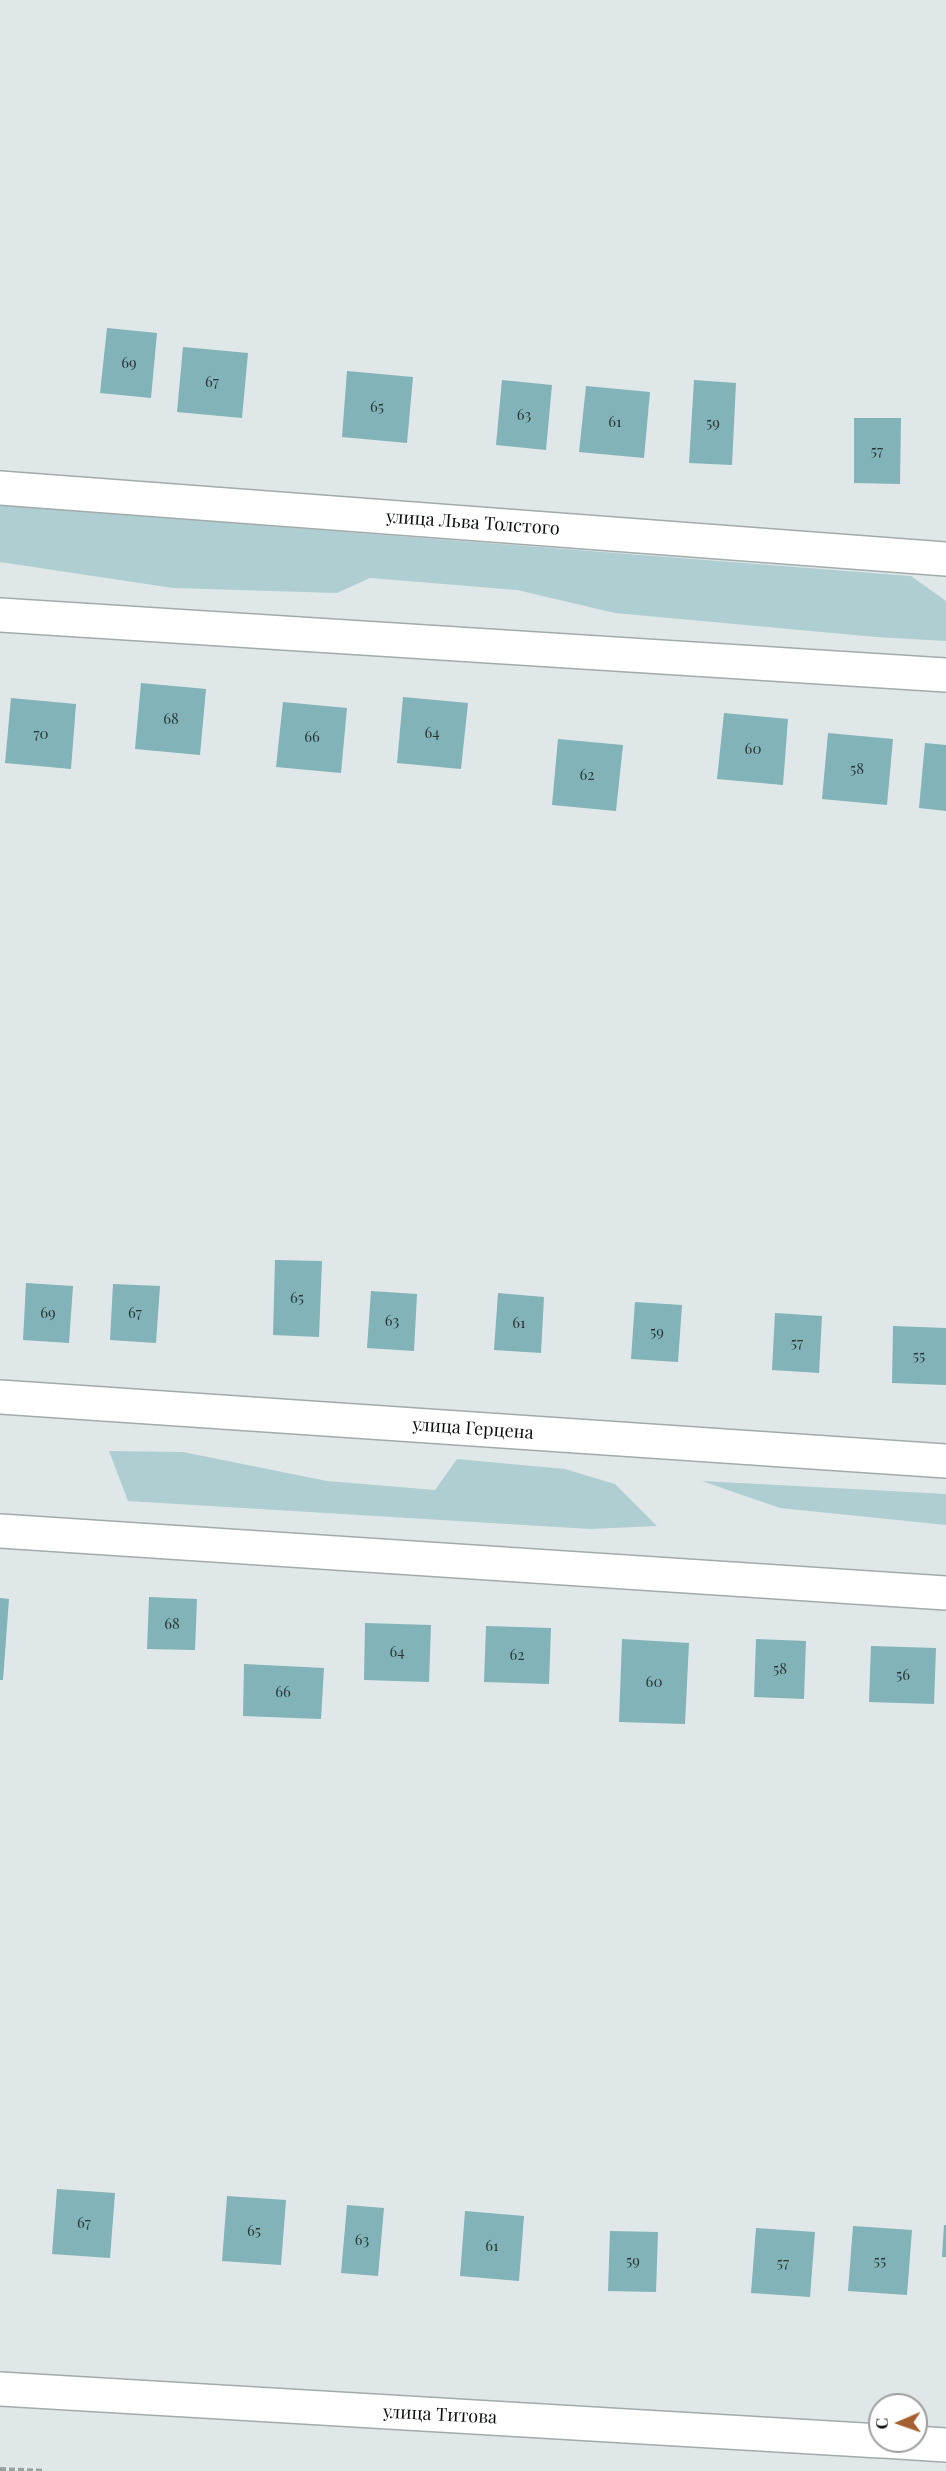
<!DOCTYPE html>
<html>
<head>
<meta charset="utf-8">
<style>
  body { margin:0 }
  #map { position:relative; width:946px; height:2471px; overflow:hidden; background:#dfe7e8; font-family:"Playfair Display",serif }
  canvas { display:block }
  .north { position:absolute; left:868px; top:2393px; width:60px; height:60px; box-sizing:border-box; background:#fff; border:2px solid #9d9f9f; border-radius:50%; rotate:268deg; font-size:16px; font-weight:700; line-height:24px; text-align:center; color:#0b0e0e }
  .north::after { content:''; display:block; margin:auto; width:21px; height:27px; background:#a46030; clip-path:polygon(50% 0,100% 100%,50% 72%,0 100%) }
</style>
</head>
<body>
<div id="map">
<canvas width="946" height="2471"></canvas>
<div class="north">С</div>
</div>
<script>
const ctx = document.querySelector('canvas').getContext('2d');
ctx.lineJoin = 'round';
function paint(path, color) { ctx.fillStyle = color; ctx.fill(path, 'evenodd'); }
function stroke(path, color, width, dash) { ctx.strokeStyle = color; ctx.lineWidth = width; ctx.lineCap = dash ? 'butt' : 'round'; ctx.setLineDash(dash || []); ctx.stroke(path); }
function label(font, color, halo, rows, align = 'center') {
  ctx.font = font + ' "Playfair Display",serif'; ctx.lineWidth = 4.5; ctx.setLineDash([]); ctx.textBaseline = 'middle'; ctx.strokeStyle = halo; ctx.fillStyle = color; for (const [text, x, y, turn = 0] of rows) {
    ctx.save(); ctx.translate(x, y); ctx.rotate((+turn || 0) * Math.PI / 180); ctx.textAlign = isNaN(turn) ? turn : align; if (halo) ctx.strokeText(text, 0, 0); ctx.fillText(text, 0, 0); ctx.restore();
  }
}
paint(new Path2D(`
  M0,505L911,576L946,601V641L876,637L615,613L517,590L370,578L337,593L173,588L0,562Z
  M109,1451L183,1452L327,1481L435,1490L457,1459L565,1469L615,1484L657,1526L590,1529L128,1501Z
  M702,1481L946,1494V1525L780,1508Z`), '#afced1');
paint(new Path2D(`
  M107,328L157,333L151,398L100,393Z
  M183,347L248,353L242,418L177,412Z
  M347,371L413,377L407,443L342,437Z
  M502,380L552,385L546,450L496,445Z
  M694,380L736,383L732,465L689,463Z
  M586,386L650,392L644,458L579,452Z
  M854,418H901L900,484L854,483Z
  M141,683L206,689L200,755L135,749Z
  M403,697L468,703L461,769L397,763Z
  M11,698L76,704L71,769L5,763Z
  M283,702L347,708L341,773L276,767Z
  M724,713L788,719L783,785L717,779Z
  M828,733L893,739L887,805L822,799Z
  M558,739L623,745L616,811L552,805Z
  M925,743L946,745V811L919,808Z
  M275,1260L322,1261L319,1337L273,1335Z
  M26,1283L73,1286L69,1343L23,1340Z
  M113,1284L160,1286L156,1343L110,1340Z
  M371,1291L417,1294L414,1351L367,1348Z
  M498,1293L544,1297L541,1353L494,1350Z
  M635,1302L682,1305L678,1362L631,1359Z
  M775,1313L822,1316L819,1373L772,1370Z
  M893,1326L946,1328V1385L892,1383Z
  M149,1597L197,1599L195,1650L147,1649Z
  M0,1598L9,1599L3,1680H0Z
  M365,1623L431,1625L429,1682L364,1680Z
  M486,1626L551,1628L549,1684L484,1682Z
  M622,1639L689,1643L685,1724L619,1722Z
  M756,1639L806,1641L804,1699L754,1697Z
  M871,1646L936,1648L934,1704L869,1702Z
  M244,1664L324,1668L321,1719L243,1716Z
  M57,2189L115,2193L110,2258L52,2254Z
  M227,2196L286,2200L281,2265L222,2261Z
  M347,2205L384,2208L378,2276L341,2273Z
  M465,2211L524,2216L519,2281L460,2276Z
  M944,2225H946V2257H942Z
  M853,2226L912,2230L907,2295L848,2291Z
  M756,2228L815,2232L810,2297L751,2293Z
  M610,2231L658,2232L656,2292L608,2291Z`), '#82b3b8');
const minor = new Path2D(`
  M0,488L946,559
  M0,615L946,675
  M0,1397L946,1461
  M0,1531L946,1593`);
const secondary = new Path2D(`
  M0,2389L880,2441
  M884,2441L946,2445`);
stroke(minor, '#a2aaab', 36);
stroke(secondary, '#a2aaab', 36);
stroke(new Path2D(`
  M0,2469L45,2471`), '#9aa0a1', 4, [6, 3]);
stroke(minor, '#fff', 33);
stroke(secondary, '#fff', 33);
label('15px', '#293738', null, [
  ["69",129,363],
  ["67",212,382],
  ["65",377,407],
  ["63",524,415],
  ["61",615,422],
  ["59",713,423],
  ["57",877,451],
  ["68",171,719],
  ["64",432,733],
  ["70",41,734],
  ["66",312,737],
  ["60",753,749],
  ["58",857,769],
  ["62",587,775],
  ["65",297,1298],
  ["69",48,1313],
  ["67",135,1313],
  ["63",392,1321],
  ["61",519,1323],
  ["59",657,1332],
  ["57",797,1343],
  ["55",919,1356],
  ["68",172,1624],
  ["64",397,1652],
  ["62",517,1655],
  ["58",780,1669],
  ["56",903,1675],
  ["60",654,1682],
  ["66",283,1692],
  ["67",84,2223],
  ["65",254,2231],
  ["63",362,2240],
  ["61",492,2246],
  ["59",633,2261],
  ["55",880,2261],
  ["57",783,2263]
]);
label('18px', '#0b0e0e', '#fff', [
  ["улица Льва Толстого",473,523,4],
  ["улица Герцена",473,1429,4],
  ["улица Титова",440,2415,3]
]);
</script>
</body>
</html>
